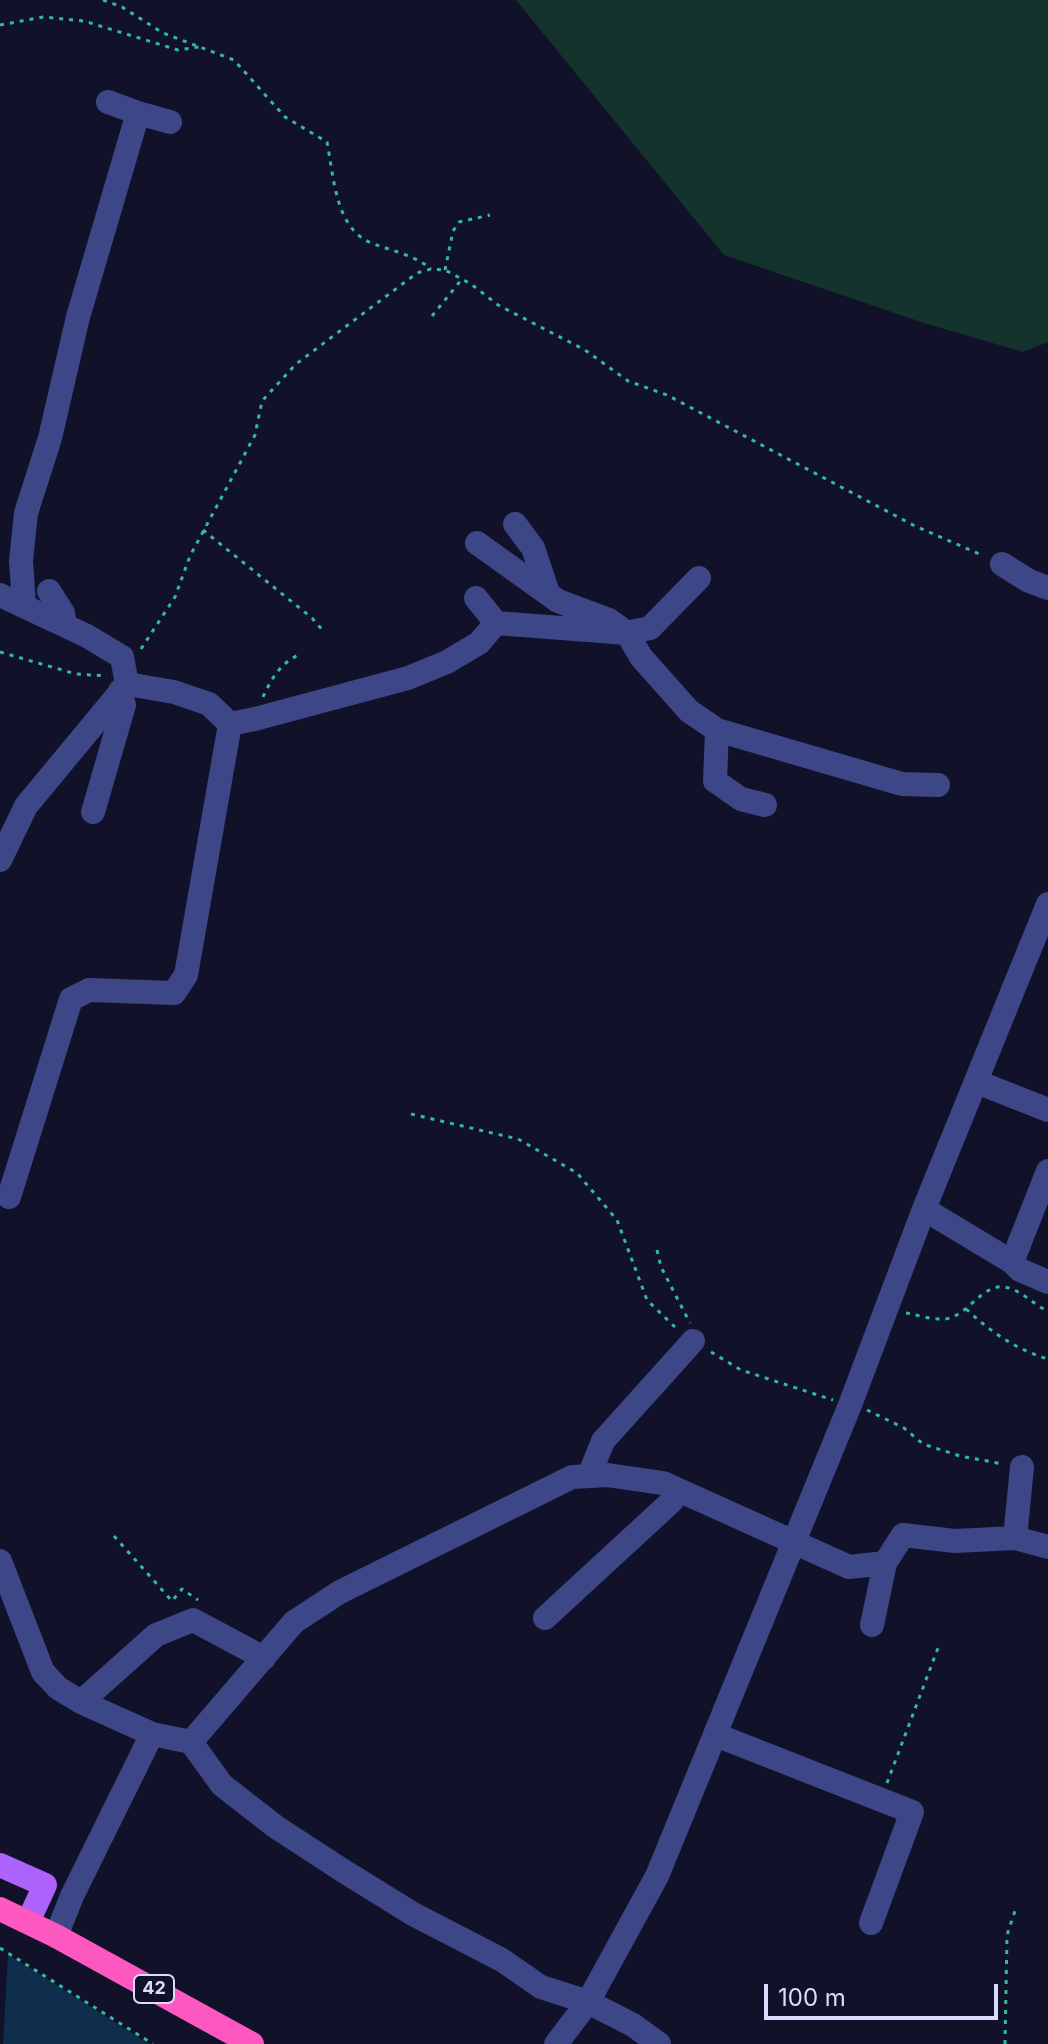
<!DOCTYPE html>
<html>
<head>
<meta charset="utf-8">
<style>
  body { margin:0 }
  #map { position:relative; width:1048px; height:2044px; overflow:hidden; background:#111129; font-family:Inter,sans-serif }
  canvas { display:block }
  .scale { position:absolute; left:764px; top:1984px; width:234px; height:36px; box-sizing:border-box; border:4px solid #dadbfe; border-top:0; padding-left:10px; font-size:24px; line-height:28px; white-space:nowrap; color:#dadbfe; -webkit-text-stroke:6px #111129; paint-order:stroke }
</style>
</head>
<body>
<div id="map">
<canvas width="1048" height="2044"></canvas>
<div class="scale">100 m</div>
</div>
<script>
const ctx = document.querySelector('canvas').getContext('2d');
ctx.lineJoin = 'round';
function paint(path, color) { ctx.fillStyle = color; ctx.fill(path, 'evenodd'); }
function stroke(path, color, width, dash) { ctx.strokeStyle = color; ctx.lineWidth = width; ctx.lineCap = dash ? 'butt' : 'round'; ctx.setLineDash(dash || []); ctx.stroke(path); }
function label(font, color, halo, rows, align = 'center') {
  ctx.font = font + ' Inter,sans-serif'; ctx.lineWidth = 6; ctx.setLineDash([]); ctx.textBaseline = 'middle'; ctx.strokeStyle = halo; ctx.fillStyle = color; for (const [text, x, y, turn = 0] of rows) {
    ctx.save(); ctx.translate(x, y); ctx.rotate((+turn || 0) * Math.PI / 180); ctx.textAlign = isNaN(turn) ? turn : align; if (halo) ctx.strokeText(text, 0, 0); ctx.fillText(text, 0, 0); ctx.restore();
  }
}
paint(new Path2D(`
  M516,0H1048V342L1023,352L924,323L724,255Z`), '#14332d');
paint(new Path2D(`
  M8,1954L149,2044H3Z`), '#0e2e4b');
stroke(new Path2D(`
  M103,0L122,7L163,33L234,60L285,117L327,142C334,177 335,231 374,244C393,251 416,256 431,269
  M0,25L43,17L84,21L178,50L199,47
  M445,270L453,231L459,222L490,215
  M432,316L462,279
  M203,530L312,618L325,633
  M141,649L175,597L190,556L255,435L262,401L296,364L417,273L431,269L445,270L471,284L498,305L585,350L628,381L667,395L913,525L984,556
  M0,652L76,674L107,676
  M263,697C271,679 282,661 301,654
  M411,1114L518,1139L577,1173L617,1220L647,1300L678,1330
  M657,1250L661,1267L690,1323
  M966,1309C991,1332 1015,1349 1048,1359
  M906,1313C918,1315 932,1320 944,1319C967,1318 981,1284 1004,1287C1021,1289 1033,1305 1048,1311
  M711,1352L741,1370L833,1400
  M867,1410L904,1428L923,1444L960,1456L1003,1464
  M114,1536L172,1601L182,1589L198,1600
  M887,1783L938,1648
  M0,1948L153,2044
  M1005,2044L1007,1935L1016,1908`), '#33ba9d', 3, [4, 6]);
stroke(new Path2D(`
  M108,102L138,113
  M515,524L533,548L547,590
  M477,543L558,601L609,620L627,633L650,628L699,578
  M1002,564L1029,581L1048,588
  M49,591L63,613L65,625
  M0,595L87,636L122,657L127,684
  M476,598L496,623
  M24,605L21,561L26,513L50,438L78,317L138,113L170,122
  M127,684L174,692L209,704L230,724L255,719L408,678L447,662L479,643L496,623L627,633L641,657L689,711L717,730L902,784L938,785
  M717,730L715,781L741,799L765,805
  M93,812L124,705L120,691
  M0,860L26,806L127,684
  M977,1082L1048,1110
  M9,1197L71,999L89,990L174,993L186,975L230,724
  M924,1209L1012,1262L1048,1171
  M1012,1262L1020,1270L1048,1282
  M589,1476L603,1441L693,1341
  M1015,1538L1022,1467
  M0,1561L43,1672L58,1688L81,1702L152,1734L191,1742L222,1785L276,1827L342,1870L413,1914L502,1960L541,1987L588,2002L633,2025L659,2044
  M545,1618L672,1501L675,1489
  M872,1625L885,1563
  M81,1702L156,1635L193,1620L264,1658
  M716,1735L912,1812L871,1923
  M191,1742L294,1622L340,1592L572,1477L608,1475L663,1483L849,1567L885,1563L903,1535L955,1541L1015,1538L1048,1547
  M56,1936L72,1896L152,1734
  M556,2044L588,2002L657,1876L850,1405L924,1209L1048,904`), '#3d4687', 24);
stroke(new Path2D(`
  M0,1865L45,1885L28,1922`), '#ab63fc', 24);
stroke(new Path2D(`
  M0,1909L56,1936L252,2044`), '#fc58c0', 24);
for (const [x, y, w] of [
  [154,1989,40]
]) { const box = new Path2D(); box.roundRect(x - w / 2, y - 14, w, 28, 6); ctx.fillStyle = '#111129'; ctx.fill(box); stroke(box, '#dadbfe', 2); }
label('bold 18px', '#dadbfe', null, [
  ["42",154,1989]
]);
</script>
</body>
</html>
